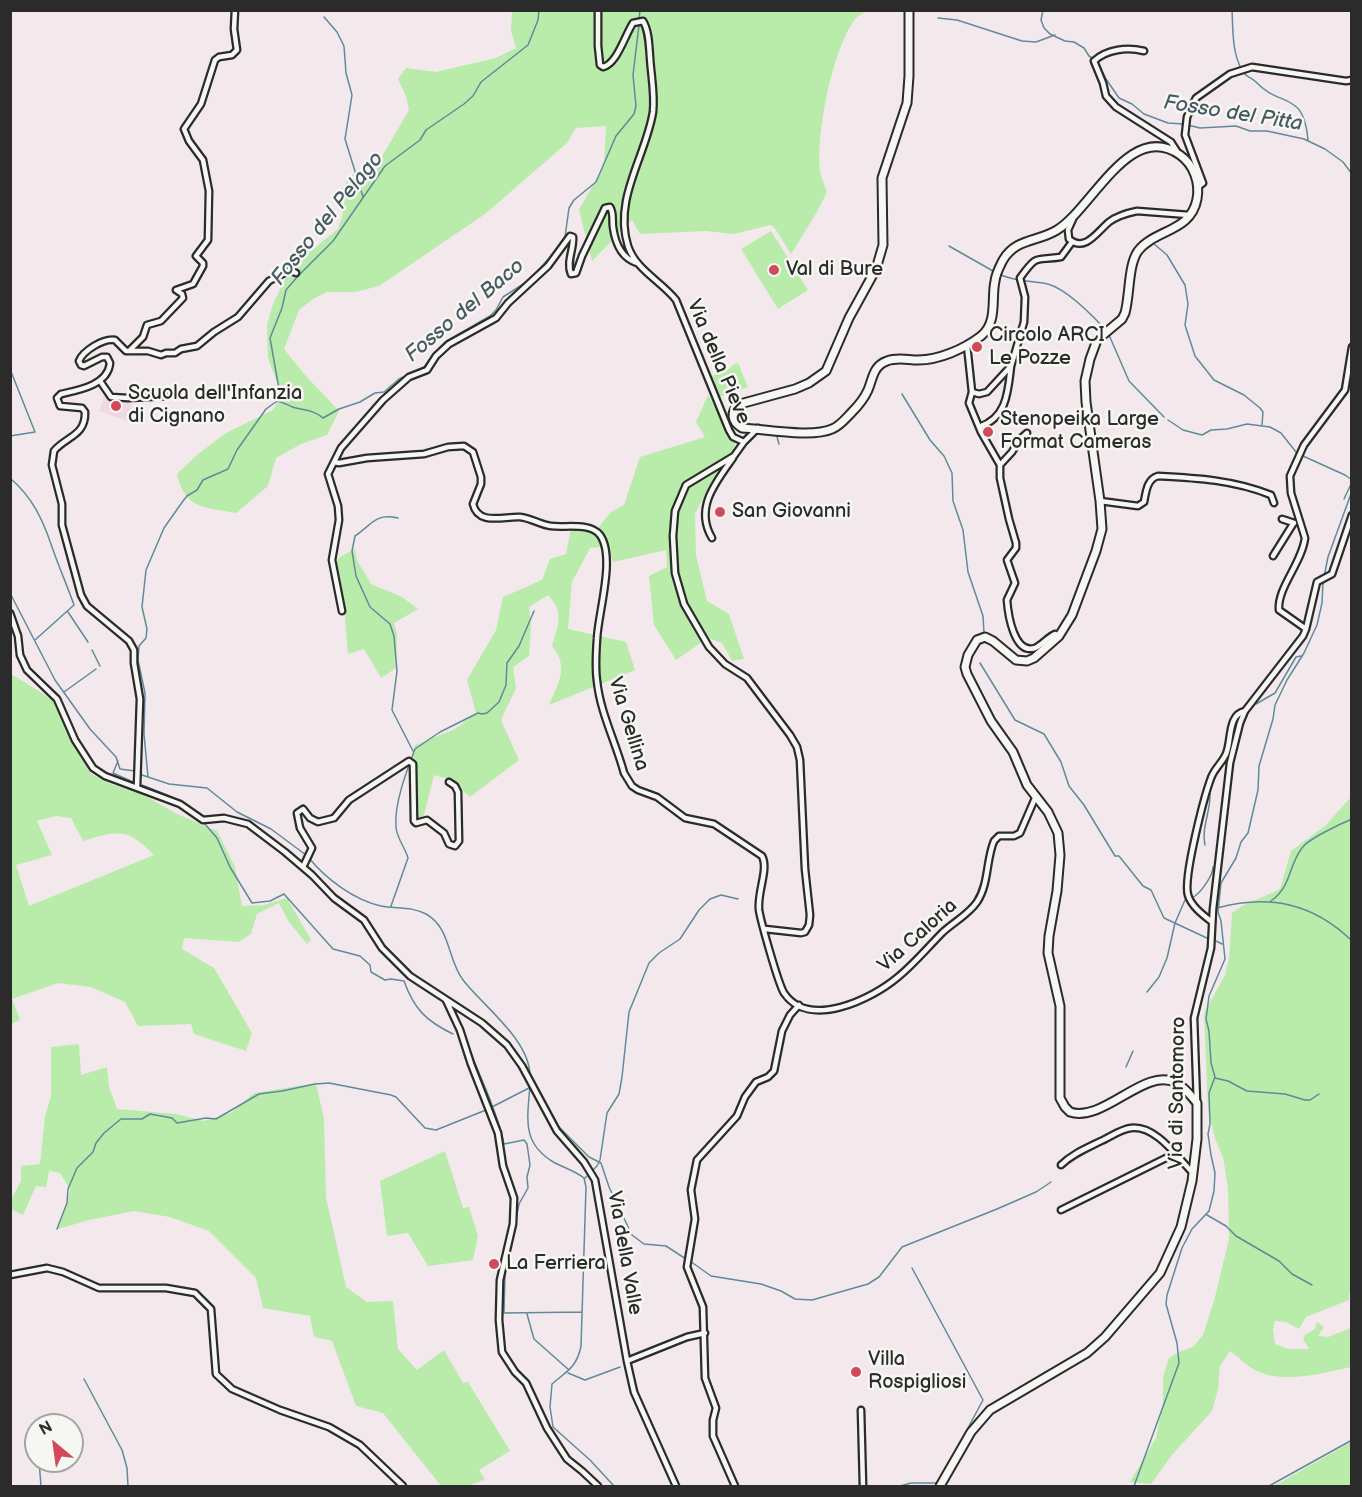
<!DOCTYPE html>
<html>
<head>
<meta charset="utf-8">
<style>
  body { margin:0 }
  #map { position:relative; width:1362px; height:1497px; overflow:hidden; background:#f3e9ec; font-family:"Balsamiq Sans",sans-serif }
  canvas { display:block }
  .frame { position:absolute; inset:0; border:12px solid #2b2b2b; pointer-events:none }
  .north { position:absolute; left:24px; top:1413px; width:60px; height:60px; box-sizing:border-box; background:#f6f6f2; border:2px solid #a5a5a2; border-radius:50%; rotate:331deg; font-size:16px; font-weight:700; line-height:24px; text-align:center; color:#2b2b2b }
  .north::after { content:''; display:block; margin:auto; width:21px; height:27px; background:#d1495b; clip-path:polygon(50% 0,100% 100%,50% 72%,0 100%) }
</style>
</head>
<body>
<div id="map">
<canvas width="1362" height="1497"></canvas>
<div class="frame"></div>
<div class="north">N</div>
</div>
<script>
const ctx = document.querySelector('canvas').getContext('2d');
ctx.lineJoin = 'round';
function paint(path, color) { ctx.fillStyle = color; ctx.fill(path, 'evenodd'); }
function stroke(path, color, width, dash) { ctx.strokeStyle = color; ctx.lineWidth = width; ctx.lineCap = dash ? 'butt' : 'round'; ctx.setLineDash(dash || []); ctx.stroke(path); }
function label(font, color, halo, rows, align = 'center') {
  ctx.font = font + ' "Balsamiq Sans",sans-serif'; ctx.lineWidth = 5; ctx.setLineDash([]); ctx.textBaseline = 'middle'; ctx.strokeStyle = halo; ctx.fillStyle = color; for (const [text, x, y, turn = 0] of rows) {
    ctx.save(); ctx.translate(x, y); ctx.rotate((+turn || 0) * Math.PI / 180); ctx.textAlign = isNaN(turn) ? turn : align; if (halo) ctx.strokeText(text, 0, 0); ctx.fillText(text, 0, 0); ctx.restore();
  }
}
paint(new Path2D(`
  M104,396L132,401L129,422L99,411Z`), '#efd9e4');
paint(new Path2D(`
  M512,11H867C862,14 856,17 853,22C832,53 816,132 820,170C821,177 824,184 827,192L817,212L791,254L774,227L770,225L734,234L706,231L640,234L632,220L592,261L579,210L604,165L606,126L576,128L567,143L485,214L379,286L355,292H327L313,299L299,310L284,349L305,375L339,411L327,435L301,444L276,458L268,486L236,513C205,507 185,510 177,474L198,454L226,433L273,410L281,393L268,358L267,325L273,304L291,267L338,229L343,214L340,191L352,175L377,165L409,110L406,96L398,79L406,68L436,72L496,58L516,48L511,31Z
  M771,231L808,290L778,309L741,249Z
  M738,363L748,387L720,397L712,376L731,368V366Z
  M708,395L735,442L734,451L711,483L695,514L696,555L707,601L729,614L744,659L732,661L722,643L708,638L676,660L654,625L649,576L667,567L666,550L613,562L608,546L590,548L572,582L568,629L626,642L635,670L549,705C559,682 569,667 552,646C558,624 565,613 548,595L529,607L531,626L529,656L513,667L516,688L501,720L519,760L470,797L451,780L434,775L424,815L418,820C405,807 409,761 415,745L455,729L476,713L467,680L496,630L503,597L542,580L550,559L566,554L572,524L598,528L611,512L624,505L640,457L705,437L696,422Z
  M355,549L357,560L371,584L402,597L418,609L394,623L397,634L396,668L381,678L364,649L348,654L343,595L337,563L338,558Z
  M10,673L53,700L76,750L91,774L113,785L142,794L177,814L217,831L235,867L242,906L264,905L287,898L311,940L307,944L289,922L279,903L257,914L251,934L239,942L184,938L182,949L214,968L252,1033L246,1051L194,1034L191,1024L138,1026L125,1002L91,987L58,983L12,999L20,1020L11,1024ZM56,816L71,818L83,841C116,831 128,827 154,855L29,906L16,865L52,855L37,821Z
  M1351,797V1291L1349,1294V1300L1306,1317L1299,1329L1286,1322L1275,1321L1273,1329L1275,1344L1288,1349H1309L1303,1339L1305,1335L1315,1329L1317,1322L1324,1327L1318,1336L1328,1337L1351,1328V1367C1324,1373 1283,1384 1257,1371C1247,1367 1239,1357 1230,1351L1220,1366L1218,1390L1212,1411L1172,1455L1151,1484L1130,1482L1156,1438L1163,1402V1377L1169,1358L1179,1352L1193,1347L1203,1335L1215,1297L1229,1239L1228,1188L1223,1157L1215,1139L1208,1109L1204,1013L1225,975L1229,959L1232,913C1246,901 1264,898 1280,889L1291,851L1326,825Z
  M79,1044L81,1075L107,1067L109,1087L117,1109L176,1114L203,1121L231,1113L254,1093L316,1083L324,1119L326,1197L346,1287L367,1302L393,1301L398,1349L417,1370L444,1350L463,1383L468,1382L510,1451L479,1470L485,1479L469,1486H441L383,1413L356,1406L332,1341L314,1337L310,1316L263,1308L256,1278L209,1231L170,1217L134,1211L89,1220L58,1229L68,1202L70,1189L60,1173L49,1171L46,1187L36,1186L23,1215L11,1209V1200L21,1181V1166L40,1164L45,1116L51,1096V1047Z
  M445,1151L463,1208L469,1207L478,1236L473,1260L428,1266L408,1233L387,1236L380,1181Z
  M1351,1442V1486H1274Z`), '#b9ebab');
stroke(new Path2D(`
  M1043,10L1041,20L1044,28L1050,34L1065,41L1074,42L1084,48L1089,56L1097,61L1106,79L1119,98L1132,104L1144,114L1168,123L1183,124
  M1232,10C1233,30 1232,53 1242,70C1245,77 1251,77 1256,82C1280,108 1304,90 1308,140
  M324,17L337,32L344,46L346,73L352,95L345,139L363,197
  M938,18L957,20L1022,41L1036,42L1055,35
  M639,20L640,10
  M1188,125L1200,128L1236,126L1250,131H1267L1304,139L1325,149L1343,162L1352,174
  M1153,243L1167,255L1185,285L1188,304L1185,325L1195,356L1214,380L1244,395L1260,408L1263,412L1262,425
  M949,246L993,271
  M1001,275C1015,281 1029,281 1043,283C1063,285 1090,313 1104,328
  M1109,335L1129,381L1164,417
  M10,369L35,432L10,436
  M902,394L930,440L944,456L952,473L953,501L963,530L968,572L983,616L984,633
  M277,401C285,402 289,407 296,408C306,410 315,411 323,418L339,409L360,402L375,393L384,392L399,379L424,367L435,352L445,342L490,316L496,310L503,297L528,281L553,254L565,237L569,208L574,200L596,182L616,136L634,114L636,106L633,75L639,25
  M1168,420L1183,430L1202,435L1211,430L1227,429L1247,424L1270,427L1281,433L1296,452
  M776,433L779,444
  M1303,456L1345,475L1352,480
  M10,478C32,497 42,518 51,544C58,565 67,585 74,605L35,640
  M1344,499L1352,482
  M398,518C374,513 372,525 355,536L352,551L356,576L370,607L390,624L394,636L397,671L392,710L413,751
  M1324,577L1328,557L1352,491
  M10,593L55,680L90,729L116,757L120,769L135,771
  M68,612L88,642
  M92,650L100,666
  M980,663L1015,720L1044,734L1061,762L1069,786L1084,805L1115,856H1119L1143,886L1151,890L1164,918L1209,939
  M64,692L96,669
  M1256,704L1275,693L1296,657L1301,656
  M1233,730L1236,720
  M118,761L113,773L133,782
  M1221,768L1223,763
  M139,774L169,784L207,788L237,812L271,829L306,855
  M148,777L144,734L145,693L138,660L139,646L146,638L147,629L142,607L146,570L164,528L183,501L187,496L197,490L203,480L228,469L237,450L266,409L277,401L279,389L270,338L282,308L286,290L298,276L333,241L385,166L420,140L426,130L464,104L473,96L481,82L528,45L538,20L539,10
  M142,785L167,795L187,806
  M204,823L217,838L230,867L252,903L270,901L284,894L333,949L360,956L370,965L371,972L385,980L391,979L404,981C414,1009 426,1021 453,1034
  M1205,845C1201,828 1211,811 1210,793
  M309,858C326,879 354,900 381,906C396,909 411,906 426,914C451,928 447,959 463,980C484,1007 530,1040 530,1076
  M1271,901C1292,886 1288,866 1302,848C1308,839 1340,824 1352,819
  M391,906L408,858C405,847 397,839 396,827C394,803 407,770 415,749L440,732L478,713L482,714L487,713L499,702L506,685L507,663L519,646L534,611
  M1217,908C1269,894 1313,903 1352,941
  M1216,941L1222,944
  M1147,992L1159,977L1167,958L1175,923L1185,900C1188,898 1192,898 1195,896C1202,891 1213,875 1213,867
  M466,1041C479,1075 496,1108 504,1144L524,1140L527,1144L530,1165L527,1177L528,1188L519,1204L515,1224
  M1126,1067L1133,1051
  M531,1077L559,1127L589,1157L601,1163L609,1187L632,1235L644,1244L666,1246L686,1259
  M1215,1078L1228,1081L1247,1091L1285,1094L1305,1100H1310L1319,1094
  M530,1084C528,1117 520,1143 555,1163C565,1168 575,1171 584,1178L586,1187L581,1346C577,1367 567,1371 552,1384L550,1407L553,1427L590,1460L614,1486
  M490,1108L529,1088
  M585,1178L597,1166L600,1160L607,1113L619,1094L622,1077L629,1012L649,963L659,953L680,939L699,910L710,899L721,895L738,899
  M1207,1215L1226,1226L1236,1236L1279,1261L1292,1274L1312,1285
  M57,1229L67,1203L68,1189L77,1168L93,1152L96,1143L104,1133L121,1119H142L150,1114L172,1118L177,1123L206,1118L216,1119L259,1094L282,1091L315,1084L329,1083L391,1095L396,1097L425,1128L436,1130L486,1110
  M513,1232L505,1274L504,1313L582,1312
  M690,1261L711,1276L761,1284L781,1291L795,1299L812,1300L868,1284L879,1277L902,1247L997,1209L1036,1192L1051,1182
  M912,1268L983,1400L941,1478
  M527,1314L534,1339L569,1370
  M568,1373L585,1380L620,1367
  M84,1379L122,1450L127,1468L128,1486
  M39,1461L41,1486
  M900,1486L911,1483H937
  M1134,1486L1179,1363L1177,1343L1166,1304L1167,1295L1182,1248L1192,1229L1209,1211L1214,1191L1215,1173L1211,1155L1208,1134L1210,1124L1209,1093L1215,1077L1211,1063L1209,1031L1206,1019L1209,996L1225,959L1221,921L1218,912L1221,883L1236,858L1241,842L1248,833L1258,790L1259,766L1273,719L1275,705L1287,680L1304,653L1317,625L1322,603L1323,582
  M1269,1486L1352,1440`), '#608a9a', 1.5);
const minor = new Path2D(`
  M598,10V46L600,65L603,67C617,64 625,35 633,23L643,21C649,31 649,45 650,57C651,75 655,94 653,112C646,156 613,199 628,246C636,270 661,281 676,300L729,430L733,437L744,442
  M1144,51C1127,47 1107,49 1094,61L1103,83L1106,96L1116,107L1171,142L1178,153
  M1198,187L1203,183L1185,135L1187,117L1196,98L1230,74L1252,67L1346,81L1352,80
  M1073,219L1068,230L1069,239C1085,253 1098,231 1109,222C1117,216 1127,213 1137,211L1189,215
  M637,263C621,258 615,242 613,227C612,220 614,213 610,207L605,208L582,256L576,273L571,274C566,262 574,249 573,237L570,236L548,266L508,303L496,318L449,344L436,356L427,370L409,377L383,400L341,448L334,462L339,463L367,458L424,454L448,447L464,446L473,452L481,477V484L473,504C478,526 504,516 520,517C531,518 541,525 551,526C565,528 590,522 600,535C616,557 598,613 597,639C596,653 595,667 597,681C600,712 616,743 624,773L632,786L638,790L657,797L685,818L714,824L762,856C769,869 757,892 759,910C761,922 778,983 784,993C809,1030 872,999 898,977C914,964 928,947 943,932C954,922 969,914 977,902C989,884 986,860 994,841L999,836H1014L1020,833L1036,796
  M967,345L972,392L979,394L987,392L1011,366L1024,322L1025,297L1020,278C1038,253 1035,261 1061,257L1072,242
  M129,351L143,337L147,325L161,321L183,298L182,294L176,290L193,284L203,266V263L196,256L208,240L209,191L203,160L189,141L184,129L201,104L215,60L219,57L232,55L237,50L234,29L235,10
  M100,381L111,397L128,398L166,396
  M972,392L969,403L981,432L1000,465V478L1009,519L1016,543V548L1007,560L1015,583L1007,600C1008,614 1014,655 1035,648C1042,645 1048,637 1055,634L1059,636
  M979,427C1007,418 1008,392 1011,366
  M758,428L744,442L734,456L686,485L675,511L673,536L675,573L684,604L709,647L725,664L747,678L790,735L797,747L800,760L805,869L810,915L809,925L805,932L801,933L765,929
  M334,462L328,474L338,506L339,520L332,560L342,611
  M1000,465L1012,452L1019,440L1027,433
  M1100,501L1138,506L1144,502C1146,492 1147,479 1158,476C1197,478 1234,480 1271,495L1274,503
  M1282,519L1294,523
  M712,538C694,508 716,482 733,458
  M1273,556L1293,524
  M10,613L18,636L20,655L27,670L57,699L75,740L93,768L105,776L180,804L203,820L224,818L248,824L285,852L312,875L334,898L364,920L382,948L410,976L482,1023L507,1045L522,1066L557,1131L584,1162L595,1180L627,1361L634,1392L676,1486
  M1306,629L1279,610C1277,588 1302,563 1305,538L1291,493L1290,476L1304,445L1345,390L1352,347
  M137,787L140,699L134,663V650L129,641L87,606L81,595L62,525V504L52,465L54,451C65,437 86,436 85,412L82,408L60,406L57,398L61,394C79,390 108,385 110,363L107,357H102L84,366L81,365L79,361C83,351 103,338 115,340L126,351H148L161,355L166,353H175L181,349L197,346L214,332L238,317L269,281L290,270L296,273
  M303,867L312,848L300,828L297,813L303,809L310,818L318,822L334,818L349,800L409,761L413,764L414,821L416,823L427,820L444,833L449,844L455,846L459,841L458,792L455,786L449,782
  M1212,922C1203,915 1191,906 1188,895C1183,878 1204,797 1211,778C1214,769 1222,763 1226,754C1232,740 1227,715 1245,711
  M446,1000L460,1030L471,1064L498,1133L503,1166L514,1198L513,1224L500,1280L499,1320L502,1352L515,1372L526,1383L547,1428L567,1459L582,1471L598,1486
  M1197,1103L1194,1018L1211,948L1213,909L1230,763L1240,723L1245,711L1303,636L1306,629L1317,582L1332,574L1352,515
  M1061,1165C1072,1154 1087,1148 1101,1141C1110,1137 1121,1129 1131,1128C1156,1125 1177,1157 1193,1173
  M1061,1210L1174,1154
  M10,1275L47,1268L63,1272L99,1288H166L195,1293L211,1309L216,1374L232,1389L280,1410L329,1427L360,1445L403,1486
  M627,1361L687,1337L705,1333
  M861,1410L863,1486
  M735,1486L713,1436V1420L716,1408L705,1378L703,1307L687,1267L695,1219L691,1190L697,1160L737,1116L745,1097L756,1082L768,1077L774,1071L782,1031L790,1015L799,1005`);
const secondary = new Path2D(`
  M909,10V76L907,103L882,178L883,245L876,269L849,318L826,371L809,383L795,389L740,404C729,412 732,422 742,428C765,429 812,438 832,429C840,426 846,418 852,412C859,405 864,399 868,390C873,378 873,366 887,361C897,357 908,360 918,360C939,360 964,349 981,336C998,322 991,299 995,281C996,273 1000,266 1003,260C1016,238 1038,242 1057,230C1092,209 1130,119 1180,155C1194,165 1200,183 1197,199C1191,232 1155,229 1138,251C1128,265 1130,295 1125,313L1122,319L1097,340L1090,359L1085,381L1086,402L1100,501L1102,529L1096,551L1072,615L1059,636L1034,658L1027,661L1016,660L993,641L985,637L977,640L968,655L965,667L967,674L991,721L1013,752L1027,785L1048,812L1058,833L1060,855L1057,891L1049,936L1048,953L1060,1006V1098L1065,1107L1070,1112C1104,1123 1145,1066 1176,1083C1185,1087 1191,1096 1197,1103V1139L1192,1181L1181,1227L1160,1273L1105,1337L1087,1353L990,1410L971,1432L940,1486`);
stroke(minor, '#2b2b2b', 9);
stroke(secondary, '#2b2b2b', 11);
stroke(minor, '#f6f6f2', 4.5);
stroke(secondary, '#f6f6f2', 7);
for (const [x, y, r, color] of [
  [774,270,6,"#d1495b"],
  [977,347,6,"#d1495b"],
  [116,406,6,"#d1495b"],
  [988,432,6,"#d1495b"],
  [720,512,6,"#d1495b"],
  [494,1264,6,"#d1495b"],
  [856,1372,6,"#d1495b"]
]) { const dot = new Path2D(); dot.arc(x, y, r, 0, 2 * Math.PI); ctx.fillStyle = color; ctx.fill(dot); stroke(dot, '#f6f6f2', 2); }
label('20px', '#2b2b2b', '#f6f6f2', [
  ["Val di Bure",786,270],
  ["Circolo ARCI",989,336],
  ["Le Pozze",989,359],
  ["Scuola dell'Infanzia",128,394],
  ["di Cignano",128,417],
  ["Stenopeika Large",1000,420],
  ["Format Cameras",1000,443],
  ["San Giovanni",732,512],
  ["La Ferriera",506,1264],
  ["Villa",868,1360],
  ["Rospigliosi",868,1383]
], 'left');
label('20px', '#2b2b2b', '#f6f6f2', [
  ["Via della Pieve",718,362,67],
  ["Via Gellina",628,724,73],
  ["Via Caloria",918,936,-42],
  ["Via di Santomoro",1178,1093,-89],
  ["Via della Valle",624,1253,80]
]);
label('italic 21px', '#455a62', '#f6f6f2', [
  ["Fosso del Pitta",1233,114,9],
  ["Fosso del Pelago",328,219,-51],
  ["Fosso del Baco",465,311,-40]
]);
</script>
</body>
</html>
